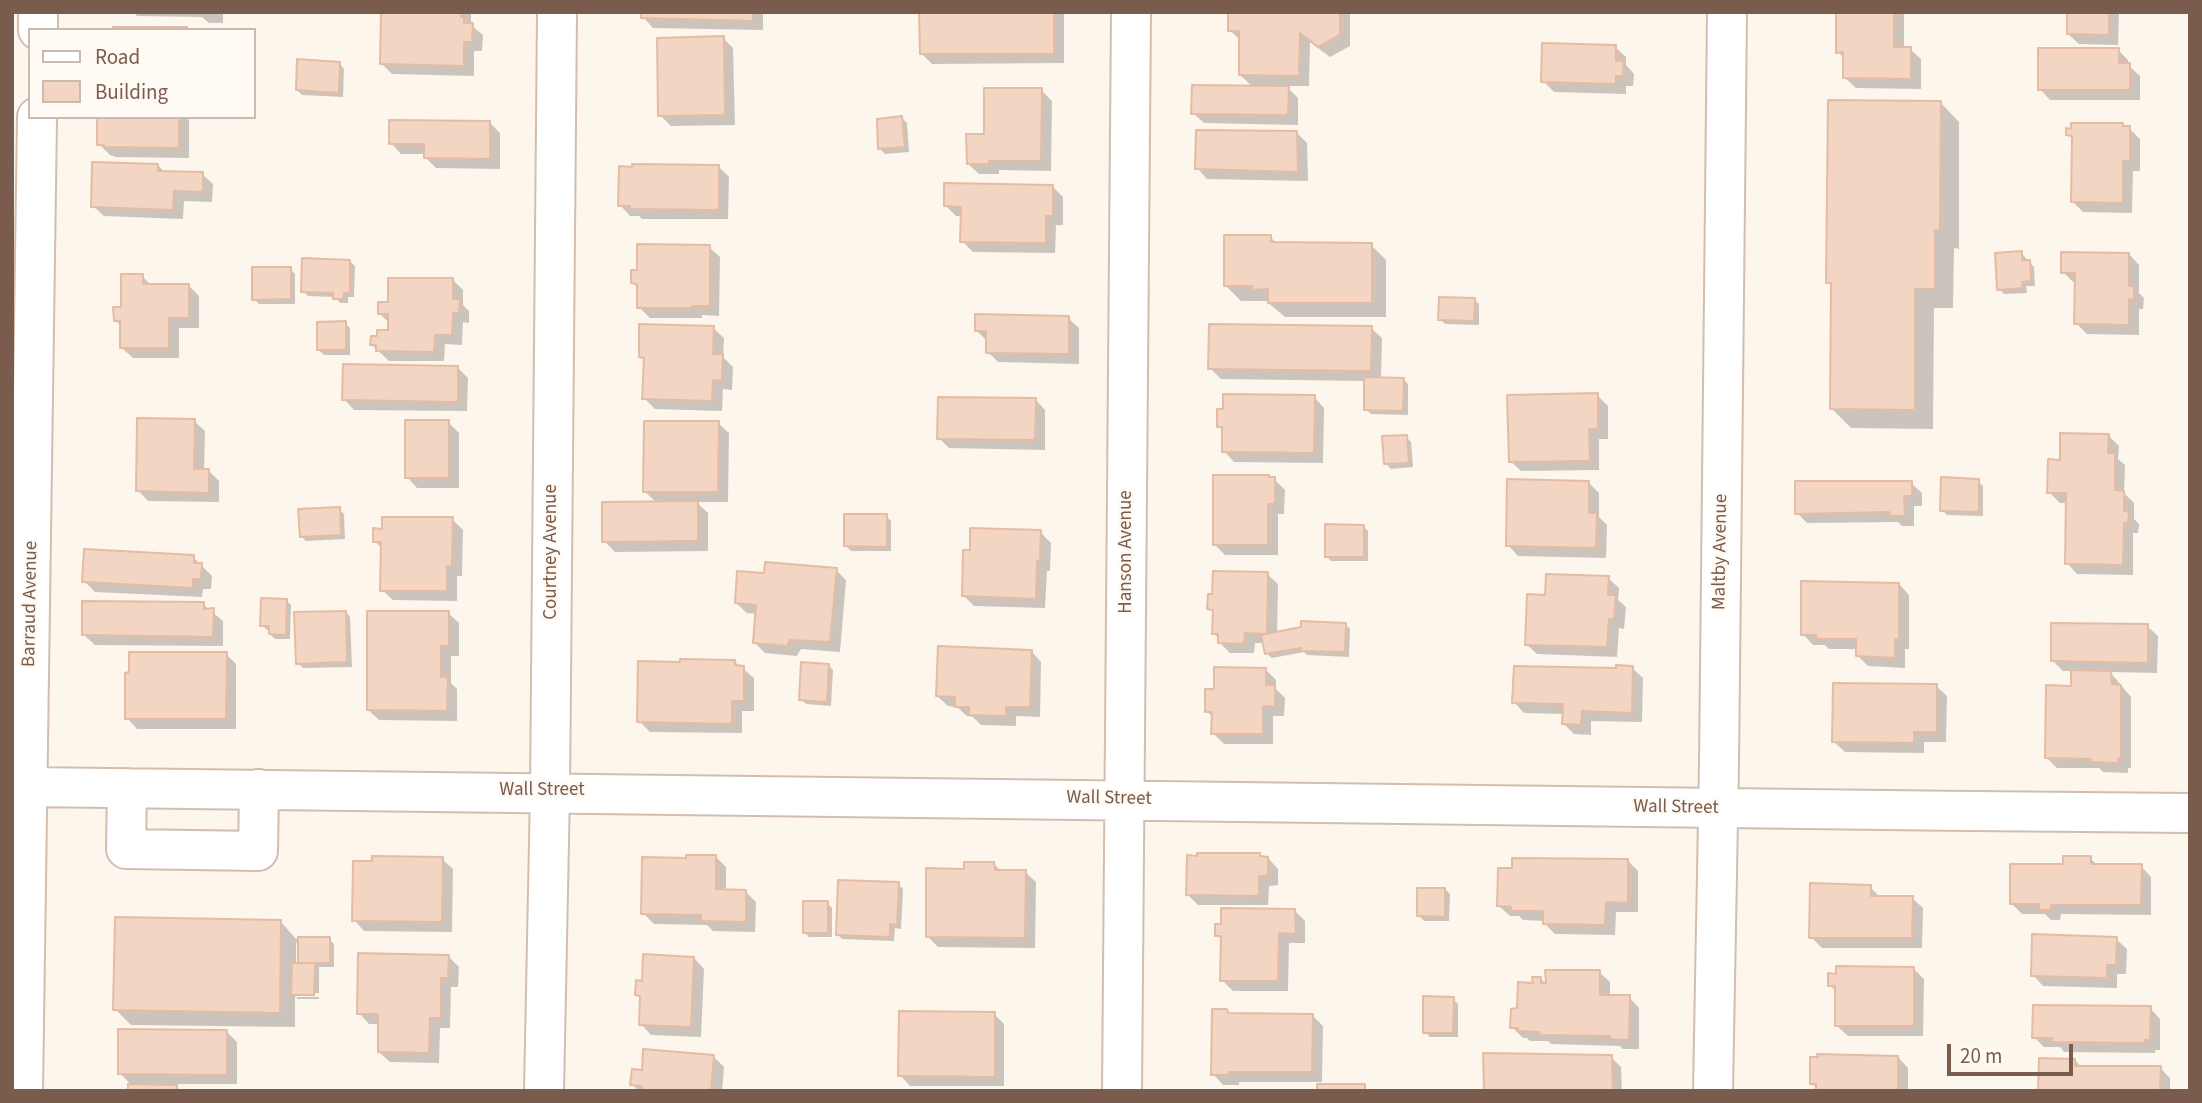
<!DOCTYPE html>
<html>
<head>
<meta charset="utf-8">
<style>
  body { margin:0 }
  #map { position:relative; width:2202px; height:1103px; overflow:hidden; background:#fdf6ec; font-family:"Source Sans 3",sans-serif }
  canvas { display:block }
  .frame { position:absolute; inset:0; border:14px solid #7a5c4d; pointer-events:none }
  .legend { position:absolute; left:28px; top:28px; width:228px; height:91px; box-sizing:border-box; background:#fffaf3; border:2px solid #cabbb1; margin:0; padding:9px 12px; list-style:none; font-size:21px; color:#7a5c4d }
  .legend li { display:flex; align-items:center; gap:14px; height:35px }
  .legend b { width:35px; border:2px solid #cabbb1 }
  .scale { position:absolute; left:1947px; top:1044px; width:126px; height:32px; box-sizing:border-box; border:4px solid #7a5c4d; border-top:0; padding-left:9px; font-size:21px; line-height:24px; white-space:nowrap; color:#7a5c4d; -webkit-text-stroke:5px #fffaf3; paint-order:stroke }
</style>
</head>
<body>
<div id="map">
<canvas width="2202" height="1103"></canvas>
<div class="frame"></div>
<ul class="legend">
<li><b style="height:9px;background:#fff"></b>Road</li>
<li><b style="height:19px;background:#f3d5c3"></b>Building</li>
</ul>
<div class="scale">20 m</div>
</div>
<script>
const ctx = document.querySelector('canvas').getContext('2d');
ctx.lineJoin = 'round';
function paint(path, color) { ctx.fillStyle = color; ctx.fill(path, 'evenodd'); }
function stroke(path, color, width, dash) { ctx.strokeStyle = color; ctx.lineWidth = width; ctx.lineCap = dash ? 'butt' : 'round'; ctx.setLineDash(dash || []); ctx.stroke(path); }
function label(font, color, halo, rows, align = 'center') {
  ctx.font = font + ' "Source Sans 3",sans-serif'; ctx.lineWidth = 5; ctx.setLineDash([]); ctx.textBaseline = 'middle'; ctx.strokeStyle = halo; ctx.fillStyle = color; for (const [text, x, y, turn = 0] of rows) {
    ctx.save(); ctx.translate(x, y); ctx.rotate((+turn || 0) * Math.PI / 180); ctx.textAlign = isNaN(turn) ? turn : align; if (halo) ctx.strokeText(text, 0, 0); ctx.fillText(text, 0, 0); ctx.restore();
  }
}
paint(new Path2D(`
  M134,12H223V23H209L202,17L137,16Z
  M381,12H471V25L483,35L482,51H474V76L392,74L382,64L383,15Z
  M643,12H763V30L653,28L643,17Z
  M921,12H1064V63L932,64L922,54Z
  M1230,12L1350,13V46L1330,57L1310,42L1309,86H1286L1298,98V125L1204,123L1193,113L1253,87L1240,75L1241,41L1230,30Z
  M1838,12H1901L1904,15V49H1910L1921,59V89L1856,88L1845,78V59L1838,52Z
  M2069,12H2119L2118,45L2079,44L2068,34Z
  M723,38L733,48L735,125L671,126L660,115Z
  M1615,47L1626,57V65L1634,74L1633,86H1626V94L1554,92L1543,81Z
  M2118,50L2128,60V65L2140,76V100H2050L2040,89Z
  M340,64L344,69L343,97L302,95L297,90Z
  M1041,90L1052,101L1051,171L999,170V174H979L968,164L985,136Z
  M1940,102L1959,122V249L1954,248L1953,308H1934L1933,429L1851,428L1832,409L1833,288L1828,282Z
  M99,117H186L189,120V158L116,157L110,155L99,144Z
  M902,118L907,123L909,152L885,154L880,149Z
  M489,122L500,133V169L436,168L425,157V154H401L391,143Z
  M2123,125L2129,128L2140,139V171H2133L2132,213L2083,212L2073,202L2074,140L2068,135Z
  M1297,133L1307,143L1308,181L1207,179L1197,168Z
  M158,165L165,173L202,174L213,184L212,202L184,201L183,219L104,216L93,206Z
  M718,166L729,177L728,219H642L639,216H630L620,205Z
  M1053,187L1063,197V225H1056L1055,253L973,252L962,241L963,216H956L946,206Z
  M1270,237L1278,244L1371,245L1386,260V317H1285L1266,301H1241L1225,285Z
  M709,247L720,257L719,316L702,315V318H650L639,307V289L633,283Z
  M2021,253L2026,258V262H2029L2034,267L2035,286H2026L2027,293L2004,294L1999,289Z
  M2129,254L2139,265V293L2144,298L2143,309H2139V335L2087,334L2076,323V282H2073L2063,272Z
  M350,261L355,266L354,297H348V303H340L335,297L308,296L303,291Z
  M290,269L295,274V304H259L254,299Z
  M142,276L152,286H189L199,296V328H179V358H133L122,348V327L115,320Z
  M453,280L463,290V305L469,311V323L463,322L462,345L445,344L444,361H389L372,345L389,332L390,324L379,313L390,304Z
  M1474,299L1479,304V325L1445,324L1440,319Z
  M1068,318L1079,328V364L998,362L988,352V342L977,331Z
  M345,323L350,328V355H324L319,350Z
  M713,328L724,338L723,357L733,367L732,390L723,389L722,411L655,409L644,398L645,361L640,357Z
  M1371,328L1382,338L1381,379H1403L1408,384V415L1371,414L1366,409V381L1221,379L1210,368Z
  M457,367L468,378L467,411L354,410L344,399Z
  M1597,395L1608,406V439H1599V470L1521,471L1510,461Z
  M1314,397L1324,408L1323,463L1234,462L1224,451V431L1219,426Z
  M1035,399L1045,410V450L949,448L939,438Z
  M194,421L205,431L204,471H209L219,481V502L148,501L138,490Z
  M448,422L459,433V488H417L407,477Z
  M718,423L729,433L728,502H696L708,513V551L615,552L604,541L657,503L644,491Z
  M2108,435L2119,446L2118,459L2125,465L2124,493L2134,503V519L2139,524L2138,533H2133V575L2077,574L2067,563L2068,503H2060L2049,492L2062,461Z
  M1406,437L1411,442L1413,467L1391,469L1386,464Z
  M1271,479H1274L1285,490L1284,514H1278V555H1225L1215,545Z
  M1978,481L1983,486V516L1947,515L1942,510Z
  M1588,482L1599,493V517L1607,525L1606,558L1518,556L1508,545Z
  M1911,483L1922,493V506H1914V526H1902L1898,522L1807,523L1797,513Z
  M339,509L344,514L345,539L306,541L301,536Z
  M886,516L891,521V551H851L846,546Z
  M452,519L463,530L462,576H457V601L393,600L382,590V549L375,541L384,530Z
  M1363,526L1368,531V561H1331L1326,556Z
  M1040,532L1051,543L1050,571H1047L1045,608L974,606L964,596Z
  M193,557L212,576L211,589H203L202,597L95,592L84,581Z
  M836,570L846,580L840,652L801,649L797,656L765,653L754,642L757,614L747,613L736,603L766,575Z
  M1267,574L1278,584L1277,634L1345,624L1350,629L1349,657L1307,655L1304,652L1272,658L1267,654L1265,643H1255L1254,653H1230L1220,643V639L1214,634L1215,614L1209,609Z
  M1608,578L1619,588L1618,600L1626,607L1624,629L1619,628L1617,657L1537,654L1526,644L1547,597Z
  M1899,584L1909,595V649H1905V668L1868,666L1858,656V649H1829L1825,645H1813L1803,634Z
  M286,600L291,605L290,639H275L270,634V630H267L262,625Z
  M203,604L223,621V646L95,645L84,635Z
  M346,612L350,617L352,667L303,668L298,663Z
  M448,613L459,623V656H451V683L457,689V721L379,720L368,710Z
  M2147,626L2158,636L2157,673L2110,672L2131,697V768H2128V773L2103,772L2099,768H2057L2047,758L2073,687V671H2063L2053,661Z
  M1031,651L1041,662L1040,717L1016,716V726L981,725L973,717L967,716L957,707L948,706L937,696Z
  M226,654L236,664V729H137L127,718Z
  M735,662L754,678V711H742V733L650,732L639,721Z
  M828,665L833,670L831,706L806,704L801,699Z
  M1632,668L1643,678L1642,722L1591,721V735L1574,734L1564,724V714L1524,713L1514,702L1618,670Z
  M1265,669L1276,680V689L1285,698L1284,716H1273V744H1224L1213,733V718L1207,711L1215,691Z
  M1936,686L1947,696L1946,742H1924V753L1845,752L1834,742Z
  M716,857L726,867V891L746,892L756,902L755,932L713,931L707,925L654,924L643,913L688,859Z
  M1262,858H1268L1278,869V885L1269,886L1268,905H1198L1188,895Z
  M2090,858L2098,866H2141L2151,877V915L2061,914L2060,920H2051L2045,914H2022L2011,903L2065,866Z
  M442,859L453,869L452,932L364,931L354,920Z
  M1628,861L1638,871V912H1616L1615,935L1555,934L1545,924V921L1523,920L1519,916H1510L1499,906Z
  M994,864L1001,871L1025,872L1036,882L1035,948L938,947L927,936L965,871Z
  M898,884L903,889L901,929L895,928L894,941L842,939L837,934Z
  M1870,887L1881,898H1912L1923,908L1922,948H1822L1811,937Z
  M1445,889L1450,894L1449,921H1424L1419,916Z
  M827,903L832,908V937H809L804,932Z
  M1295,911L1305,921V943H1289L1288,991H1233L1222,980L1223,942L1217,935Z
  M281,922L296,939H329L334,944V967H319V993H296V997H319V999H298L295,996V1027L131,1025L115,1009ZM296,943H299V965H296Z
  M2116,939L2127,949L2126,974H2117V988L2043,986L2033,975Z
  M448,956L459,967L458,987H451L450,1028H440L439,1063L390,1062L379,1052L380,1024H369L359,1013Z
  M694,958L704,969L701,1037L651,1035L641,1024L642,999L637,994L643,982Z
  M1914,969L1924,979L1923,1036H1848L1837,1026V993L1830,985L1837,976Z
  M1599,972L1610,982V997H1629L1639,1008V1049H1623L1620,1046L1551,1044L1548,1041H1530L1527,1038H1523L1512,1027L1519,1010L1535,984L1541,979L1548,986Z
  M1453,999L1458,1004V1037H1430L1425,1032Z
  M2150,1008L2160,1019V1050H2155V1053L2064,1052L2060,1047H2044L2034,1037Z
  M1227,1011L1230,1014L1312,1015L1323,1026L1322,1082H1239V1085H1223L1213,1074Z
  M994,1014L1004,1024V1086H910L900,1075Z
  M227,1032L237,1042V1084H174L180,1091H129L132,1086L120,1073Z
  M713,1056L724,1067L722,1091H639L632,1084L643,1072Z
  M1611,1057L1621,1067L1622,1091H1485Z
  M1898,1057L1908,1068V1091H1818L1812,1083L1820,1058Z
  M2075,1060L2082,1068H2160L2170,1078V1091H2040Z`), '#0003');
const building = new Path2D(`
  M381,12H461V17L464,16V23H473L472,42H464V66L380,64Z
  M641,12H753V21L641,18Z
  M919,12H1054V54H920Z
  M1228,12H1340V35L1318,47L1300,33L1299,76L1239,75V31H1228Z
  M1836,12H1894V47H1911V79L1843,78V52L1836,53Z
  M2067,12H2109V35L2067,34Z
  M113,27H187V30H101H113Z
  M724,36L725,115L658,116L657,38Z
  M1542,43L1616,45V61H1624L1623,76H1616V84L1541,82Z
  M2038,48H2119V63H2130V90H2038Z
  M297,59L340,62L339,93L296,90Z
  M1192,85L1289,86L1288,115L1191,114Z
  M984,88H1042L1041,161H989L990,164H967L966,134H984Z
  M1828,100L1941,101L1940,230H1935V289H1915V410L1830,409L1831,283H1826Z
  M902,116L905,147L878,149L877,119Z
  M97,117H179V148L104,147V145H97Z
  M389,120L490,121V159L424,158V144H389Z
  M2071,123H2123V126H2130V161H2123V203L2071,202L2072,136L2066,135V128L2071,129Z
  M1196,130L1297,131L1298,172L1195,169Z
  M92,162L158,164V171L203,172V192L174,191L173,210L91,207Z
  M632,164L719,165V210L630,209V206H618L619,166L632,167Z
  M944,183L1053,185V216H1046V243L960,242L961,207L944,206Z
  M1224,235H1271V242L1372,243V303H1268V289L1253,290L1252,286H1224Z
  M637,244L710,245V306H692V308H637V284L631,283V270H637Z
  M2022,251V260H2030L2031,281L2022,282L2023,288L1997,290L1995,253Z
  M2061,252L2129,253V286H2134V300L2129,299V325L2074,324L2075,273H2061Z
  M302,258L350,260V293H344L343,299H333V293L301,292Z
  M252,267H291V299L252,300Z
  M121,274H143V284H189V318H169V348H120V321H114L113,307H121Z
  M388,278H453V299H460L459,313H453L452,335H435L434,352L376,351V345H370L371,336H377V330H388V314H378V302H388Z
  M1439,297L1475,298L1474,321L1438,320Z
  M975,314L1069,316V354L986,353V331H975Z
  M346,321V350H317V322Z
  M639,324L714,326L713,354H723L722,381L713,380L712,401L642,399L644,358L639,357Z
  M1209,324L1372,326L1371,371L1208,369Z
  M343,364L458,366V402L342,400Z
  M1364,377L1404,378L1403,411L1364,410Z
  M1598,393V429H1589L1590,461L1509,462L1507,395Z
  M1223,394L1315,395L1314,453L1222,452V427H1217V409H1223Z
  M938,397L1036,398L1035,440L937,439Z
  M137,418L195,419L194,469H209V493L136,491Z
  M405,420H449V478H405Z
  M644,421H719L718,492H643Z
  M2060,433L2109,434L2108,453H2115V490L2124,491V511L2129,512L2128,523H2124L2123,565L2065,564L2066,493H2047L2048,459L2060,460Z
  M1407,435L1409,463L1384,464L1382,436Z
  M1213,475H1269V477H1275V504H1268V545H1213Z
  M1941,477L1979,479V512L1940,511Z
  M1507,479L1589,481V513H1597L1596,548L1506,546Z
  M1795,481H1912V496H1904L1905,516H1890L1889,512L1795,514Z
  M698,501V541L602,542V502Z
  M340,507L341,535L300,537L298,509Z
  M844,514H887V547L844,546Z
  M382,517H453L452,566H447V591H380L381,542H373V528L382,529Z
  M1325,524L1364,525V557H1325Z
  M970,528L1041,530L1040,561H1037L1036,599L962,596L963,550H970Z
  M84,549L194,555V563H202L201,579H193V588L82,582Z
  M765,562L837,568L830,642L790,640L787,646L753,643L756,605L735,603L737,571L764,573Z
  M1213,571L1268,572L1267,634L1245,633L1244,644L1218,643V634H1212L1213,610L1207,609L1208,594H1212Z
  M1546,574L1609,576L1608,595H1616L1614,619H1609L1607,647L1525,645L1527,594L1545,595Z
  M1801,581L1899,583V639H1895V658L1856,656V639H1817L1816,635H1801Z
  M261,598L287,599L286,635L269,634V626H260Z
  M82,601L204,602V609L214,608L213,637L82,635Z
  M346,611L347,662L296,664L294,612Z
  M367,611H449V646H441V677H448L447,711L367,710Z
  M1301,621L1346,623L1345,652L1300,651L1301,648L1265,654L1261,635L1301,627Z
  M2051,623L2148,624V663L2051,661Z
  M938,646L1032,650L1030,707H1006V716L969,715V707H955V697L936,696Z
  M129,652H227L226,719H125V673L129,672Z
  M680,659L735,660V665L744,666V701H732V724L637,722L638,661L680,662Z
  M801,662L829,664L827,702L799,700Z
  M1616,665L1633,666L1632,713L1582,711L1581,725L1562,724L1563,704L1512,703L1514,666L1616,668Z
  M1214,667L1266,668V685H1275V707L1263,706V734H1211L1212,712H1205V689H1214Z
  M2071,670L2111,671L2112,684L2121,685V759L2118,758V763L2090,762L2091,759L2045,758L2046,685L2071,686Z
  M1833,683L1937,684V732H1914V743L1832,742Z
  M1197,853H1260V856L1268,857V876H1259V896L1186,895L1187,855L1197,856Z
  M686,855H716V889L746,890V922L701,921V915L641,914L642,857L686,858Z
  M372,856L443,857L442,922L352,921L353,861H372Z
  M2063,856H2091V864H2142L2141,905H2051V910H2039V904H2010V864H2063Z
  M1512,858L1628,859V903L1606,902L1605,925L1543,924V911H1511V907L1497,906L1498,868H1512Z
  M964,862H994L995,870H1026L1025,938L926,937V868L964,869Z
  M838,880L899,882L897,925L890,924V937L836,935Z
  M1810,883L1871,885V896H1913L1912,938H1809Z
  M1417,888H1445V917L1417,916Z
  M803,901H828V933H803Z
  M1221,908L1295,909L1296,934L1279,933L1278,981H1220L1221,936H1215V924H1221Z
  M115,917L281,920L280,1013L113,1010Z
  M2032,934L2117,937L2116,965H2107V978L2031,976Z
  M298,937H330V963H298Z
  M358,953L449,955L448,978H441V1018H430L429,1053L378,1052V1014H357Z
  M643,954L694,957L691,1027L639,1025L640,996L635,995L636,980L642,981Z
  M292,963H315L314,995H291Z
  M1836,966L1914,967V1026H1835V986H1828V973L1836,974Z
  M1545,970H1600V995H1630L1629,1040L1610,1039V1036L1539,1035V1032L1518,1031V1028H1510L1511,1009L1517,1008L1518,982L1533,983L1532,977H1541V983H1546Z
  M1423,996L1454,997L1453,1033H1423Z
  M2033,1005L2151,1006L2150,1040H2145V1043L2052,1042V1038H2032Z
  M1212,1009H1227L1228,1013L1313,1014L1312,1072H1229V1075H1211Z
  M899,1011L995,1012V1077L898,1076Z
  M118,1029L227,1030V1075L118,1074Z
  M643,1049L714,1055L711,1091H641L642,1086L630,1085L632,1069L642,1070Z
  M1483,1053L1612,1055L1613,1091H1484Z
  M1817,1054L1898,1056V1091H1816V1084H1810V1057H1818Z
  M2039,1058L2075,1059V1066H2161L2160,1091H2038Z
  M128,1084L177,1085V1091H128Z
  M1317,1084H1365V1091H1317Z`);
paint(building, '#f3d5c3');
stroke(building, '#e6bba3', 2);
const minor = new Path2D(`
  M38,30V12
  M28,787C748,789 1469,808 2190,813
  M127,788L126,849L258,851L259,789
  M23,1091L37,117
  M544,1091L550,791L557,12
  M1122,1091L1131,12
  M1713,1091L1719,764L1727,12`);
stroke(minor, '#d1beb0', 42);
stroke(minor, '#fff', 38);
label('19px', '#7a5c4d', '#fffaf3', [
  ["Courtney Avenue",552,552,-90],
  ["Hanson Avenue",1127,552,-90],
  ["Maltby Avenue",1721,552,-89],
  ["Barraud Avenue",31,604,-89],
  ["Wall Street",542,791],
  ["Wall Street",1109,799,1],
  ["Wall Street",1676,808,1]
]);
</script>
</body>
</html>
